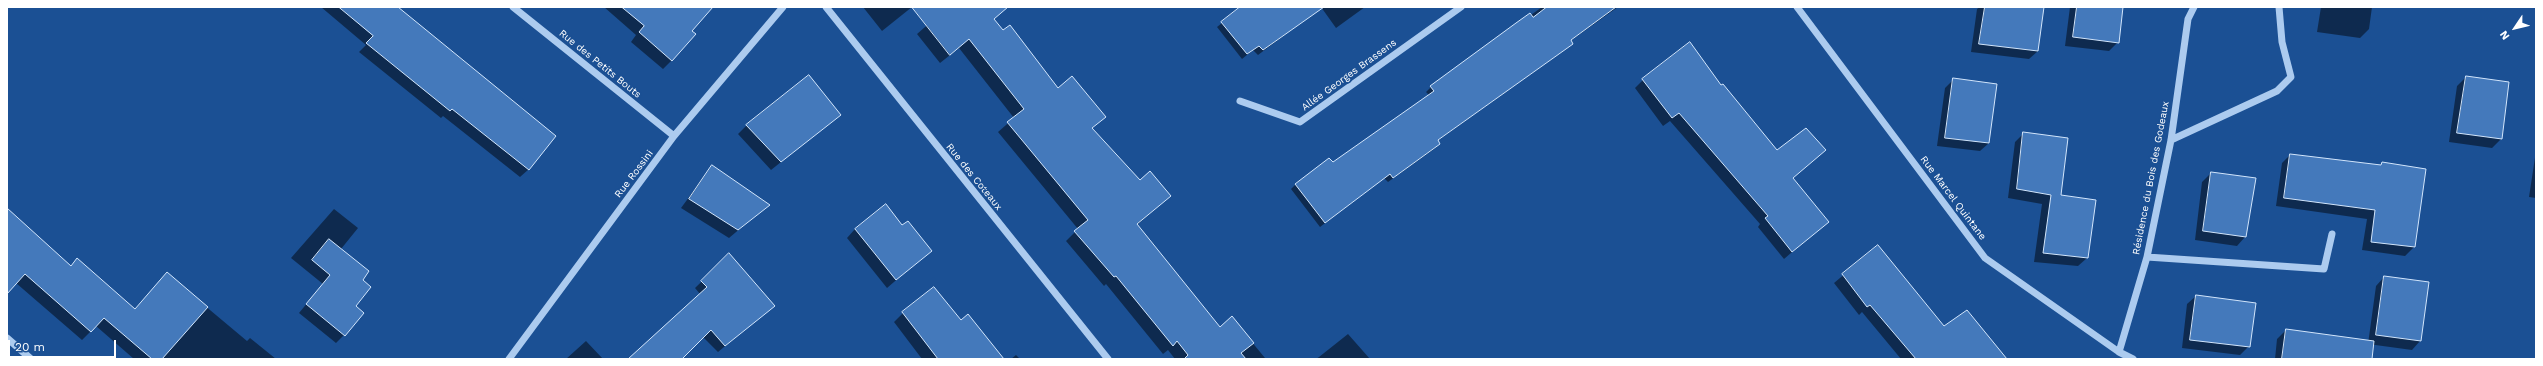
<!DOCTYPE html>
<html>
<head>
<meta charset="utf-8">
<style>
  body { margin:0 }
  #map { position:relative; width:2543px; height:366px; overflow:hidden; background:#1b5094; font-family:"Work Sans",sans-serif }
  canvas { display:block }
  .frame { position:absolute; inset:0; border:8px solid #fff; pointer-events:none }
  .north { position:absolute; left:2495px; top:8px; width:40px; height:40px; -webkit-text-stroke:3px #1b5094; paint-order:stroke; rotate:235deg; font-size:11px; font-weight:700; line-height:16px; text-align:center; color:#fff }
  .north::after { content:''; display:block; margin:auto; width:14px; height:18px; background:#fff; clip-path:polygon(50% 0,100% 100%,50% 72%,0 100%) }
  .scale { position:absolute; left:8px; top:340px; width:108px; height:18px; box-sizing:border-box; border:2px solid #fff; border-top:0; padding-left:5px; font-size:12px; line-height:14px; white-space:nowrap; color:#fff; -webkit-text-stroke:3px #1b5094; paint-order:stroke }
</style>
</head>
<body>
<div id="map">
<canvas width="2543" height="366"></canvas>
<div class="frame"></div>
<div class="north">N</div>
<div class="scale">20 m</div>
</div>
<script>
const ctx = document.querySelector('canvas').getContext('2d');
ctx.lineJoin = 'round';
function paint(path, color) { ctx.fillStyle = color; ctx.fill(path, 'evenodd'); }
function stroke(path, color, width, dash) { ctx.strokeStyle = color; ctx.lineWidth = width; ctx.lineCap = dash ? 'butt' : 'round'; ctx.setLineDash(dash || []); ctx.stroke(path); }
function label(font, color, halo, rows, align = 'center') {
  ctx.font = font + ' "Work Sans",sans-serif'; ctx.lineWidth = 3.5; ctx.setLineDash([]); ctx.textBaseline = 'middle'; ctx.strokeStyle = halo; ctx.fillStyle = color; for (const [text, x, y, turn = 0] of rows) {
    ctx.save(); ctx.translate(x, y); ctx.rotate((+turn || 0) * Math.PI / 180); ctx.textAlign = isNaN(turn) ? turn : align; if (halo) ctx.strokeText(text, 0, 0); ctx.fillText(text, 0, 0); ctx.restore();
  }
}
paint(new Path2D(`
  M321,7H396L529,169L520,177L443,116L441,118L359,52L366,45Z
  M604,7H706L672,60L663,69L631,42L636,35Z
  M863,7H912L882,31Z
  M948,7H984L1003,32L1058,89L1104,117L1091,129L1139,182L1169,196L1137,225L1220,328L1232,318L1265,358L1263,359H1175L1168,350L1163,354L1106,284L1104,286L1066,241L1078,229L998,132L1014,118L959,48L940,63L917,34Z
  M1242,7H1278L1294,28L1258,55L1253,50L1242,59L1217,27Z
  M1321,7H1365L1336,28Z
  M1542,7H1618L1570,41L1572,43L1567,48L1437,141L1439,144L1434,149L1388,182L1384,178L1320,227L1291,189L1296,184L1333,163L1429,95L1426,92L1431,87Z
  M1980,7H2033L2038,51L2029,59L1971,52L1977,9Z
  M2070,7H2122L2118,42L2109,51L2065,46Z
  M2321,7H2372L2369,29L2360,38L2317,32Z
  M2466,77L2508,83L2501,139L2492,148L2449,142L2457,86Z
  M1954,79L1989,143L1980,151L1937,146L1945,88Z
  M1643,80L1721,86L1777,152L1825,150L1792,178L1827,222L1784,259L1758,227L1760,224L1670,121L1663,126L1635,88Z
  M840,115L771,170L738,134L747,125Z
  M2024,133L2060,196L2087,258L2078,266L2034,262L2042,204L2008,198L2015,142Z
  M2536,151V198L2529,197Z
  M2290,155L2379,166L2382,163L2414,247L2405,256L2362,250L2367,219L2276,206L2282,163Z
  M712,166L768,205L729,238L681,208Z
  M2211,173L2255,179L2245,237L2237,246L2195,240L2202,182Z
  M7,209L70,267L77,260L135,309L167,274L247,341L250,338L276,359H134L96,326L82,340L16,283L7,290Z
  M334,209L358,228L341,249L362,281L344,335L336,343L299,313L323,284L291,258Z
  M855,229L930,251L887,288L847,238Z
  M1878,246L1944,328L2006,359H1901L1862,312L1859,315L1834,283Z
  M729,255L773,306L718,352L703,337L681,359H629L700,294L695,288Z
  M2384,277L2420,341L2412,350L2368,344L2376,286Z
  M2196,296L2249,346L2240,355L2182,348L2187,304Z
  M903,313L1003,359H922L894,322Z
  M2286,330L2339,359H2275L2277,339Z
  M1348,334L1370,359H1316L1319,357Z
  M586,341L603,359H566Z
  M1016,355L1020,359H1011Z`), '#0007');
const building = new Path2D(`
  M339,7H398L556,136L529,170L452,109L450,111L366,43L373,36Z
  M622,7H713L692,31L696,34L672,61L639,32L644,26Z
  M912,7H1008L994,19L1003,30L1010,25L1058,88L1072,76L1106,117L1092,128L1140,180L1150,171L1171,196L1137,224L1220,327L1232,316L1254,343L1241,353L1246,359H1184L1188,355L1177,341L1173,346L1116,276L1114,277L1074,231L1088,220L1007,122L1024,109L969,39L950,55Z
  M1240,7H1324L1263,50L1259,46L1247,54L1221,22Z
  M1547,7H1616L1571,40L1573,44L1438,140L1440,144L1393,178L1390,174L1325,223L1295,184L1329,158L1333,162L1434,91L1430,86L1516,23L1530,13L1533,17Z
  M1985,7H2044L2038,51L1979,44Z
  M2077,7H2123L2119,43L2073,37Z
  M1690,42L1721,85L1723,84L1777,150L1806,128L1826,150L1793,178L1829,222L1792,252L1765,218L1768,216L1679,113L1672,118L1642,79Z
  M809,75L841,115L781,162L746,125Z
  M2466,76L2509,82L2502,139L2457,133Z
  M1953,78L1997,84L1989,143L1945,138Z
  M2023,132L2068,138L2061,195L2096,200L2088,258L2043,253L2051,195L2017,189Z
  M2290,154L2381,165L2382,162L2426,169L2415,247L2371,242L2375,210L2284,198Z
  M712,165L770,205L738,230L689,199Z
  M2211,172L2256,178L2246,237L2203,231Z
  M886,204L902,225L908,221L932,251L896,280L855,229Z
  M7,208L71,266L77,258L135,309L167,272L208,307L162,359H152L104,318L91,332L25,274L7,294Z
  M329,239L369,271L363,280L371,287L356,306L364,313L345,336L306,304L330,275L312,260Z
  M1878,245L1944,326L1967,310L2007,359H1916L1870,305L1867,307L1842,274Z
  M729,253L775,306L725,346L711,330L682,359H628L707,287L701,281Z
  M2384,276L2429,282L2421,341L2376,335Z
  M934,287L961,320L968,314L1004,359H938L902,312Z
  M2196,295L2256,303L2250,347L2190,340Z
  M2286,329L2374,341L2372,359H2282Z`);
paint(building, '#4479bb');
stroke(building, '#d2e5fb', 1);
stroke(new Path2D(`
  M513,7L674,136
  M826,7L1108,359
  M1797,7L1985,258L2119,352L2133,359
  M1240,101L1300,122L1461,7
  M2171,140L2277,91L2291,77L2282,42L2279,7
  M2147,257L2324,269L2332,234
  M7,338L31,359
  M2119,352L2147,257L2171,140L2188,19L2194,7
  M509,359L674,136L783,7`), '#accbef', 7);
label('10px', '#fff', '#1b5094', [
  ["Rue des Petits Bouts",600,64,39],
  ["Allée Georges Brassens",1349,75,-36],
  ["Rue Rossini",634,174,-53],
  ["Rue des Coteaux",974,177,51],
  ["Résidence du Bois des Godeaux",2151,178,-79],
  ["Rue Marcel Quintane",1953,198,53]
]);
</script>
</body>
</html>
